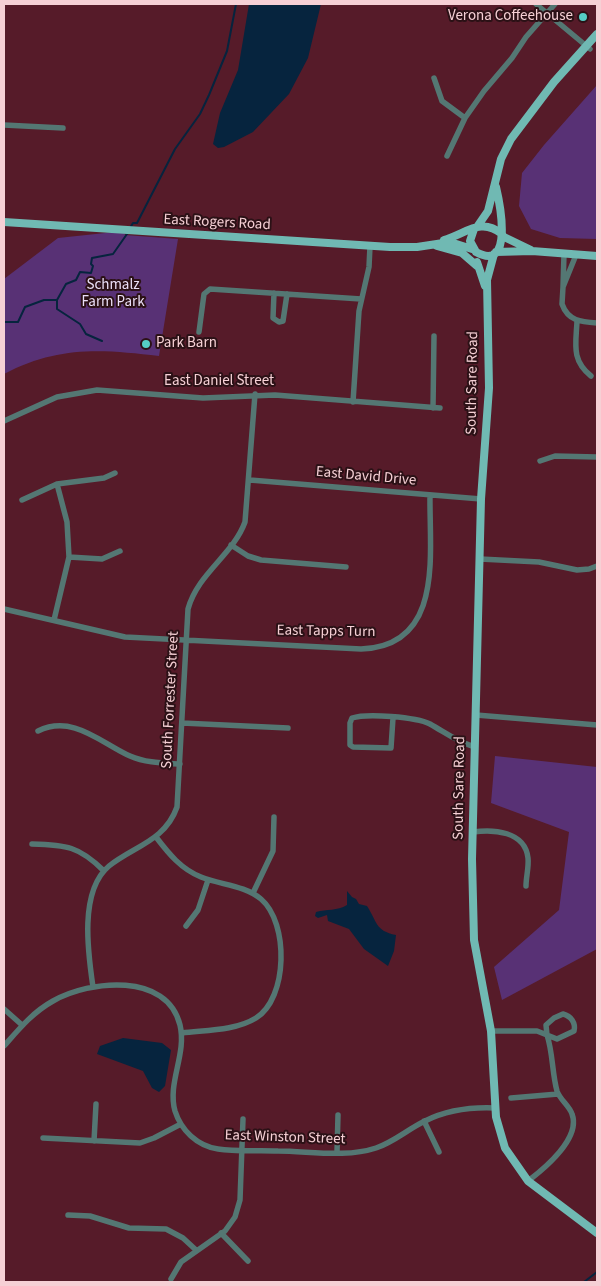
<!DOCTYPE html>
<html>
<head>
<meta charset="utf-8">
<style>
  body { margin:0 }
  #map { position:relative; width:601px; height:1286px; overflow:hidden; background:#561b29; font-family:"Source Sans 3",sans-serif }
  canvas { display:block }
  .frame { position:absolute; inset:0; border:5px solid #f6d0d5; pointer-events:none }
</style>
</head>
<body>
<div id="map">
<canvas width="601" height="1286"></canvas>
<div class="frame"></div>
</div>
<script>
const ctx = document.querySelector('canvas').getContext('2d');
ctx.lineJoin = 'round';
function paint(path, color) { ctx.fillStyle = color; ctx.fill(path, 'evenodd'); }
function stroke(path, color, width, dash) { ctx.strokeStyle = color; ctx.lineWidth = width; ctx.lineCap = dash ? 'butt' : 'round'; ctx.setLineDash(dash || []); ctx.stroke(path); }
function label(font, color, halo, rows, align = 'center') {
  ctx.font = font + ' "Source Sans 3",sans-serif'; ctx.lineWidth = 4; ctx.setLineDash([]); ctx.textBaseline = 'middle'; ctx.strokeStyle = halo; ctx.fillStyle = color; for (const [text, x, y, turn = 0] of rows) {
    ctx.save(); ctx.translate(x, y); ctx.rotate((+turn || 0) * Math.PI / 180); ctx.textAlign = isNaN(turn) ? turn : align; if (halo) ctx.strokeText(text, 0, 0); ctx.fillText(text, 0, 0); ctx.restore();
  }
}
paint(new Path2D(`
  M597,85V239L560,238L531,229L519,206L522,173L544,145Z
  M124,231L125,235L178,239L159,356C101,349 57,346 4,374V279L58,238Z
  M495,756L597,767V949L502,1000L494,967L559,910L569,832L491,803Z`), '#583175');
paint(new Path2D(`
  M249,4H321L308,58L289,94L253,132L224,147L218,148L213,144L220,113L238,70Z
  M347,891L352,897L356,899L359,904L367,906C377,921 375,931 396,935L394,951L388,966L364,949L349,929L328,921L327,915L318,918L315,916L316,912C327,909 337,911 347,905Z
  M123,1038L162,1043L171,1050L165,1086L159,1092L152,1088L143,1071L97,1054L100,1046Z`), '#06243e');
stroke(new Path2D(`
  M130,228L133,223H137L175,149L200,114L209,95L227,51L236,4
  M57,300L66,284L76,280L80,272L91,273L93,266L91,264L92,258L113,254L127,234
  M4,322H18L25,307L44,300H57V309L80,324L86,334L102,341
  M584,1282L597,1272`), '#06243e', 2);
stroke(new Path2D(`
  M536,4L590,49
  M434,78L442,101L465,118
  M4,125L63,128
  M447,156L465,118L484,91L512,58L526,37L555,4
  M576,255L563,287L562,304C568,321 581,322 597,323
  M563,287L564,254
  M274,293L273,318L279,322L283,321L287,294
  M577,321C576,344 571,360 591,376
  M199,332L204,294L210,289L361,299
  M353,402L359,311L369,267L370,246
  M433,408L434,336
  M4,421L57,397L97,390L203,398L275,395L440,408
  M540,461L555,456L597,457
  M250,480L481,499
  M22,500L57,484L104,478L115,473
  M231,545L248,556L261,560L346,567
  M69,557L102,559L120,551
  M480,559L539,562L577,570L589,569L597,566
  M4,609L125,637L361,649C445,646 429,553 430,495
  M54,620L69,557L67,522L57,484
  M476,715L597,725
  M393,718L391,748L353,747L350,745V723L352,718C367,713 416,717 430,724C446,733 457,742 475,747
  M182,723L288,728
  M38,731C73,714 101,743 130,756C146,763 163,763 180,764
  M473,832C493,829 525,831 528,858C529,867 526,877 526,886
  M156,837C169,854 181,869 201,877C221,885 244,885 261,899C289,923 288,998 256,1018C235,1031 205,1030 182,1033
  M32,844C66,845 79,846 104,871
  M253,893L273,851L274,817
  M186,926L198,910L208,880
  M93,987C88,953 79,891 109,866C134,846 165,841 177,807L188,609C198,573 233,555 245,522L255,394
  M4,1009L22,1025
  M563,1014C571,1016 576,1023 574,1031L557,1039L547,1035L546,1025L554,1018Z
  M491,1031H537L547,1035C553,1053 552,1073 557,1091C560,1100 569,1105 572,1114C581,1138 545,1168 528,1181
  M4,1046C19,1029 33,1012 53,1001C90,980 167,972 180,1025C187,1054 167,1083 175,1111C181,1130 197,1146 218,1149C237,1152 258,1150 278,1151C309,1151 346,1158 376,1148C394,1142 408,1129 425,1121C447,1110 471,1107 495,1108
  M511,1098L558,1094
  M424,1121L439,1152
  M43,1138L140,1143L154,1138L181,1124
  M94,1141L96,1104
  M337,1152L338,1115
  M68,1215L90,1216L129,1228L166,1229L183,1238L196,1250
  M221,1233L248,1261
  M171,1279L181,1262L225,1231L235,1217L240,1200L243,1119`), '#547773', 5.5);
stroke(new Path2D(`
  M4,222L390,247H417L450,242L472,249
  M477,227L488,211L501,159L511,139L554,82L597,34
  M474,229L470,241L476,252C514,273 500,204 496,187
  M502,236L531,250
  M444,240C467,233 481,217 502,234
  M437,246L462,253L477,266
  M496,252L532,251L597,256
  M494,254L487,280L489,388L481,499L472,859L474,940L491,1031L496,1117L505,1148L528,1181L597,1233
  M477,262L485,286`), '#70b9b3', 8);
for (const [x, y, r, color] of [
  [583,17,5,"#55cec5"],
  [146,344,5,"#55cec5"]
]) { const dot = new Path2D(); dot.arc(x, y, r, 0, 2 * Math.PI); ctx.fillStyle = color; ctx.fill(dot); stroke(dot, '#2b1116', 2); }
label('15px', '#f6d0d5', '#2b1116', [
  ["Verona Coffeehouse",573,17],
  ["Park Barn",156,344,"left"]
], 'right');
label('15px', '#f6d0d5', '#2b1116', [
  ["East Rogers Road",217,223,3],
  ["East Daniel Street",219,382],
  ["South Sare Road",473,383,-89],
  ["East David Drive",366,477,5],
  ["East Tapps Turn",326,632,1],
  ["South Forrester Street",171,700,-87],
  ["South Sare Road",460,788,-89],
  ["East Winston Street",285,1138,2]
]);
label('15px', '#ebdff7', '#2b1116', [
  ["Schmalz",113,286],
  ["Farm Park",113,303]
]);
</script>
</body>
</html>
